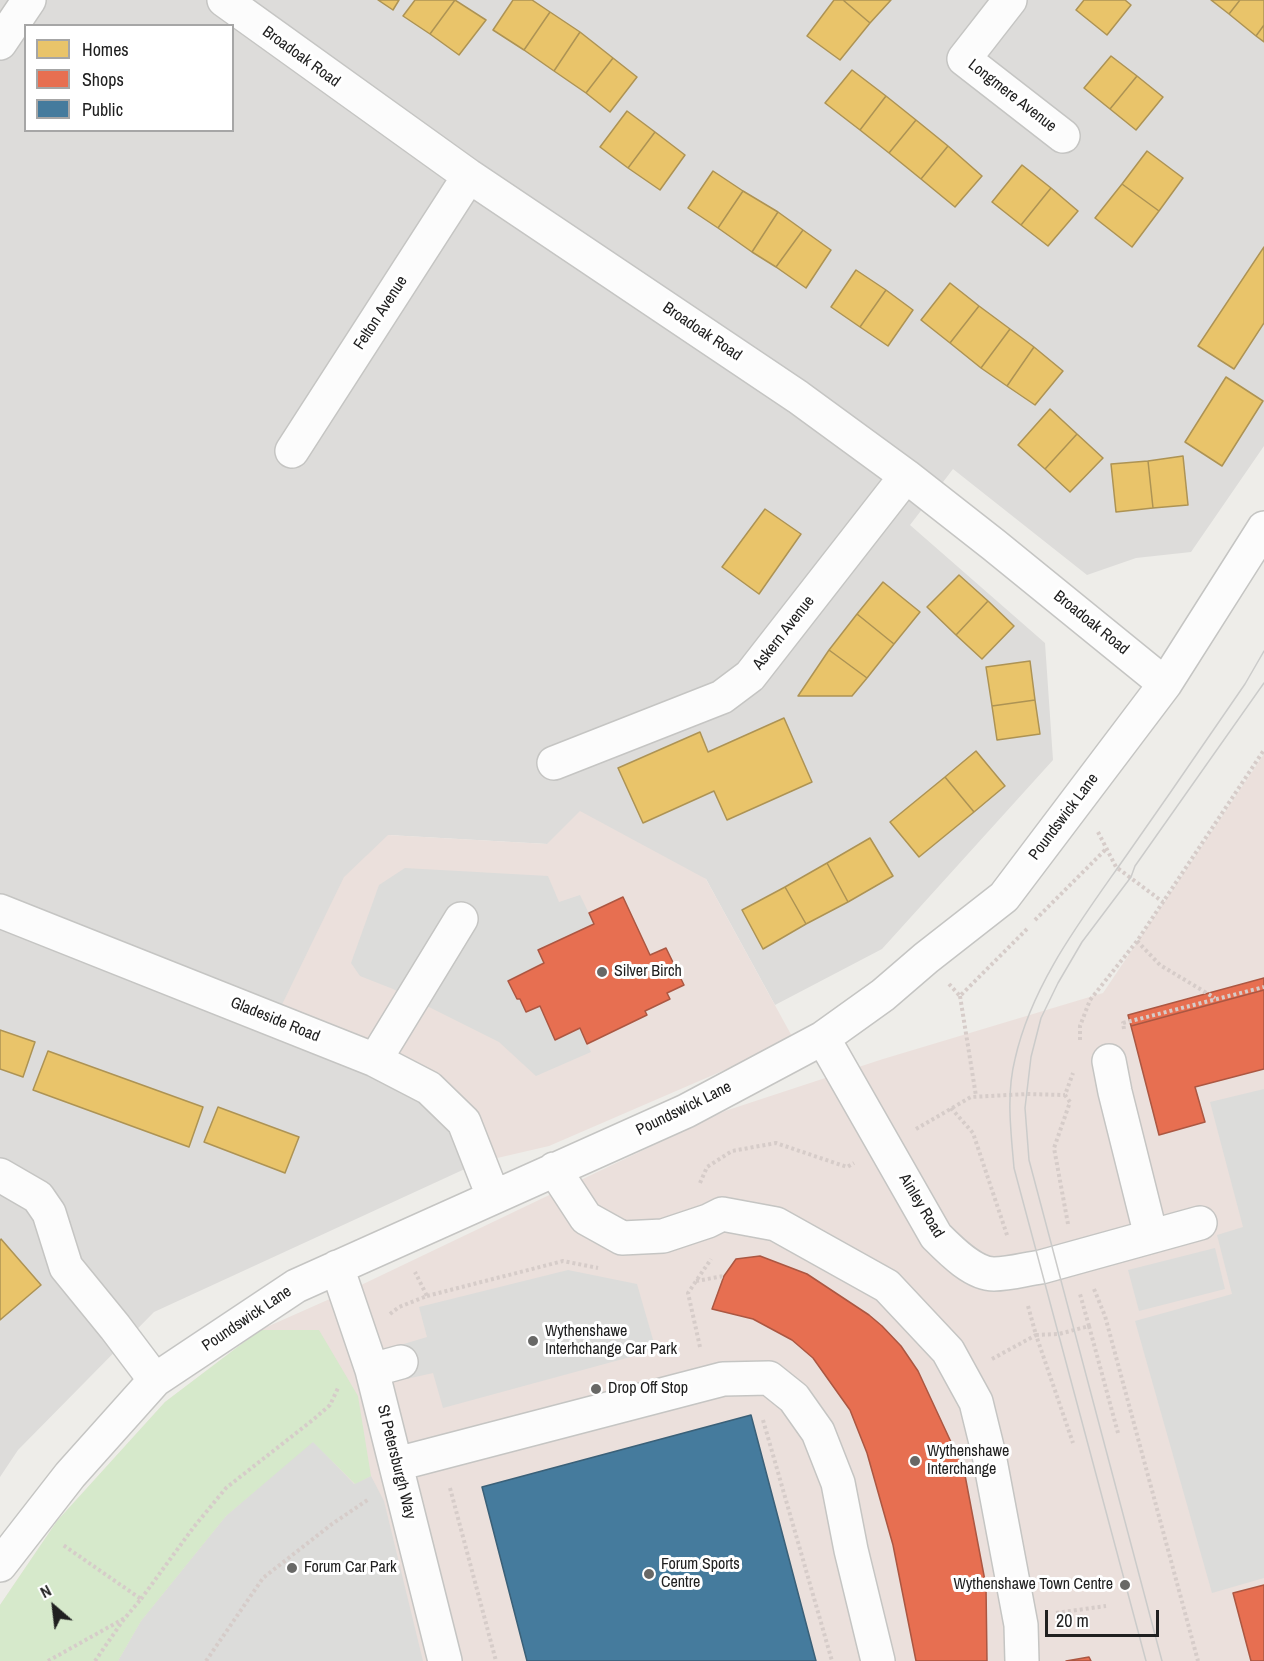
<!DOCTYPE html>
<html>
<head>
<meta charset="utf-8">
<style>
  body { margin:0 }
  #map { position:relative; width:1264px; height:1661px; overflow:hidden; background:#eeede9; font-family:"Archivo Narrow",sans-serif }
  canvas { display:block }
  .legend { position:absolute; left:24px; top:24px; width:210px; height:108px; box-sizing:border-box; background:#fff; border:2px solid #a6a6a6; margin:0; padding:8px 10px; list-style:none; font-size:18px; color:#202020 }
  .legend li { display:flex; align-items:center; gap:12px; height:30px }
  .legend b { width:30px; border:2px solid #a6a6a6 }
  .north { position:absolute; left:24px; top:1577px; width:60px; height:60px; -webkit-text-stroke:4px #fff; paint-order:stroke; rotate:332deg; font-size:16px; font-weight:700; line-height:24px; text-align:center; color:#202020 }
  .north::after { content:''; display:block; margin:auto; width:21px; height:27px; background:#202020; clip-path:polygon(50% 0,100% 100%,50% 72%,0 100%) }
  .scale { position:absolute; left:1045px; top:1610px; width:114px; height:27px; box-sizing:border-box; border:3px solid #202020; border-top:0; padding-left:8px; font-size:18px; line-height:21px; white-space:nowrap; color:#202020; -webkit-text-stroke:4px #fff; paint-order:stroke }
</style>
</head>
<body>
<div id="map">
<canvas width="1264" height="1661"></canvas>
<ul class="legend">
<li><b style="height:16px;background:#e9c46a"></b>Homes</li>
<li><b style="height:16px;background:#e76f51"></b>Shops</li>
<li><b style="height:16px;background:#457b9d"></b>Public</li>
</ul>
<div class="north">N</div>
<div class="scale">20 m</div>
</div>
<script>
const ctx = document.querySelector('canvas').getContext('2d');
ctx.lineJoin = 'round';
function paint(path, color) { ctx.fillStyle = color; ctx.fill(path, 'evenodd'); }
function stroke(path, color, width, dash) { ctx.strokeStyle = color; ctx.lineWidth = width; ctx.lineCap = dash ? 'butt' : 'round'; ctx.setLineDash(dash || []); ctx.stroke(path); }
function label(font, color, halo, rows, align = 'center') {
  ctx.font = font + ' "Archivo Narrow",sans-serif'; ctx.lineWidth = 6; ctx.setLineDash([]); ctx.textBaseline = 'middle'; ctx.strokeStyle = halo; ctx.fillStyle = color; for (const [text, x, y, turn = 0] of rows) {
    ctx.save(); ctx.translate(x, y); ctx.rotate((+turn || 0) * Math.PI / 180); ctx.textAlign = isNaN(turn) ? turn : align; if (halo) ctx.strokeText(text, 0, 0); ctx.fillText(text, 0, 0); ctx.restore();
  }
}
paint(new Path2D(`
  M0,0H1264V446L1191,552L1136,558L1087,575L953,469L910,525L1045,643L1053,760L882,949L775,1005L706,879L547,844L388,835L429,1088L480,1162L154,1312L18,1450L0,1477ZM26,26H232V130H26Z`), '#dddcda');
paint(new Path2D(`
  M1264,754V1661H0V1605L57,1521L165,1402L260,1330L359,1286L725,1111L883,1059L1103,993Z
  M580,811L706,879L794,1040L549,1146L480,1162L464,1122L274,1021L344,877L388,835L547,844Z`), '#ebe0dc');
paint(new Path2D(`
  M405,868L548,876L559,902L580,895L594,924L539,950L544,963L508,981L517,999L540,1006L555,1040L580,1028L591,1052L536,1076L499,1042L393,989L360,976L351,963L379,885Z
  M1264,1089V1578L1212,1593L1135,1321L1232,1294L1217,1235L1243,1227L1210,1102Z
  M1215,1248L1225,1289L1139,1311L1128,1270Z
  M568,1270L637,1284L656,1350L443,1408L433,1373L406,1379L397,1346L427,1337L419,1307Z
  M313,1441L354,1484L371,1476L384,1501L423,1661H118L141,1621L226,1516Z`), '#dcdcda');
paint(new Path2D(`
  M260,1330H319L358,1396L371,1476L355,1484L313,1442L226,1516L141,1621L118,1661H0V1605L57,1521L165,1402Z`), '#d6e9cb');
const homes = new Path2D(`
  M378,0H399L393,10Z
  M415,0H455L430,34L403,16Z
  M455,0L486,20L459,55L430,34Z
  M513,0H532L550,12L524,50L493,30Z
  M834,0H843L870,23L840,60L807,36Z
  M843,0H891L870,23Z
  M1084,0H1125L1131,5L1107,35L1076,10Z
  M1211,0H1240L1229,14Z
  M1240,0H1264V25L1256,36L1229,14Z
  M550,12L580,32L554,71L524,50Z
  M1264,25V42L1256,36Z
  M580,32L613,58L586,93L554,71Z
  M1111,56L1137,76L1110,109L1084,88Z
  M613,58L637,77L610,112L586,93Z
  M852,70L886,96L860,130L825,103Z
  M1137,76L1163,97L1136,130L1110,109Z
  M886,96L916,120L889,153L860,130Z
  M627,111L655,132L628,168L600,147Z
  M916,120L948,146L921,179L889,153Z
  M655,132L685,155L660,190L628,168Z
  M948,146L982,176L955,207L921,179Z
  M1147,151L1183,178L1159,211L1122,184Z
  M1022,165L1051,188L1021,225L992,202Z
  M713,171L743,191L718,228L688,208Z
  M1122,184L1159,211L1132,247L1095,218Z
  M1051,188L1078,211L1048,246L1021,225Z
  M743,191L778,212L752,252L718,228Z
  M778,212L803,230L776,267L752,252Z
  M803,230L831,250L806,288L776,267Z
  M1264,247V323L1234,369L1198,346Z
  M856,270L886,290L860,327L831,307Z
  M950,283L979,306L950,343L921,320Z
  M886,290L913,310L888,346L860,327Z
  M979,306L1010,329L981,368L950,343Z
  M1010,329L1034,347L1007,386L981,368Z
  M1034,347L1063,371L1035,405L1007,386Z
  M1226,377L1263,401L1222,466L1185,442Z
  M1050,409L1077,434L1045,469L1018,445Z
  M1077,434L1103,458L1070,492L1045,469Z
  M1183,456L1188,505L1153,508L1148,461Z
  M1148,461L1153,508L1116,512L1111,464Z
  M765,509L801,534L759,594L722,567Z
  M959,575L988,601L956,635L927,607Z
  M883,582L920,612L894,644L857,614Z
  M988,601L1014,626L982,659L956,635Z
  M857,614L894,644L867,678L829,650Z
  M829,650L867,678L852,696H798Z
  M1030,661L1035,700L992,706L986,667Z
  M1035,700L1040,734L997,740L992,706Z
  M784,718L812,782L727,820L714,791L643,823L618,768L700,732L708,752Z
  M976,751L1005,786L974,812L945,777Z
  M945,777L974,812L919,857L890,822Z
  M870,838L893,876L848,902L827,863Z
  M827,863L848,902L806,924L785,887Z
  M785,887L806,924L763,949L742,910Z
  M0,1030L35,1042L23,1077L0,1069Z
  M48,1051L203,1107L189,1147L33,1090Z
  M218,1107L299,1137L285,1173L204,1142Z
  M1,1239L41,1285L0,1320V1241Z`);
paint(homes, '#e9c46a');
stroke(homes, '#ad9354', 1.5);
const shops = new Path2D(`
  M623,897L650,955L666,948L684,985L667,993L670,999L645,1011L647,1015L587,1044L580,1028L555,1040L540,1006L526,1012L520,999H517L508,981L544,963L538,950L594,924L589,913Z
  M1264,978V990L1131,1026L1128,1015Z
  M1264,990V1069L1195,1087L1205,1122L1159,1135L1131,1026Z
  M760,1256L807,1274L869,1315L882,1326L901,1346L918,1371L964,1470L986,1586L987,1661H916L893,1545L867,1453L850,1410L813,1358L792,1340L753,1319L712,1309L724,1276L736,1259Z
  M1264,1585V1661H1251L1233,1593Z
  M1089,1657L1091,1661H1066Z`);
paint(shops, '#e76f51');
stroke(shops, '#ab5742', 1.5);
const public = new Path2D(`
  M751,1415L816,1661H527L482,1487Z`);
paint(public, '#457b9d');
stroke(public, '#3a6078', 1.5);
const minor = new Path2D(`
  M224,0L469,176L798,397L906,476L994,545L1165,684
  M1010,0L964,59L1063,136
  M0,43L29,0
  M292,451L469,176
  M554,763L722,697L750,676L906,476
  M0,911L375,1060L429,1088L464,1122L493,1196
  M823,1038L936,1236C950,1250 973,1274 994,1274C1010,1274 1026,1269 1041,1267L1200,1223
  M375,1060L461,919
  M1109,1061L1115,1092L1151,1236
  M554,1169L586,1218L622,1238L663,1236L708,1221L722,1214L776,1224L887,1286L948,1351L976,1402L989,1455L1021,1625L1022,1661
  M0,1175L38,1197L49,1213L66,1267L115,1327L155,1380
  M337,1267L372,1370L445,1661
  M372,1370L401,1362
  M397,1464L723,1379L769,1378L794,1398L818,1432L838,1483L851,1550L878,1661
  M0,1565L70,1475L155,1380L296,1286L686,1111L823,1038L883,995L926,958L1004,897L1165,684L1264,528`);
stroke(minor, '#c5c5c3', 36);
stroke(new Path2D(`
  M1098,832L1116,867L1163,902
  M1035,920L1107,848
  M1137,941L1160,965L1215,998
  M949,984L960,996L1028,928
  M960,996L976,1096
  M1124,1029L1123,1023L1264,987
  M1080,1040V1026L1090,1000L1137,941L1264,750
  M1070,1102L1065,1095L1073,1073
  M951,1108L973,1133L1008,1238
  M916,1129L971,1097L1027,1094L1065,1095
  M700,1183L707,1167L732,1151L776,1143L847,1167L854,1163
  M1068,1224L1054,1148L1070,1102
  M696,1281L724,1276
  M1094,1289L1105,1316L1198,1661
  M427,1296L563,1261L598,1268
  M1028,1306L1036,1335L1059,1334L1089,1326L1080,1294
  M390,1314L399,1307L427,1296L415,1272
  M1089,1326L1118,1433
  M700,1347L688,1293L711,1259
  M992,1359L1036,1335L1073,1443
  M763,1420L832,1661
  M450,1488L496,1661
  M141,1599L193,1528L226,1488L314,1419L330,1405L338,1388
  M1056,1613L1106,1606
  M48,1661L125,1618L141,1599L63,1545
  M95,1661L124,1619
  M206,1661L263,1578L332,1524L369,1499`), '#d6ccc9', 4, [3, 3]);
stroke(minor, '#fcfcfc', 33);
stroke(new Path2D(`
  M1146,1661L1014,1168C1011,1132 1006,1095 1015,1059C1032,983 1082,919 1126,856C1166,799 1206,741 1245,684L1264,651
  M1162,1661L1029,1160L1025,1108L1031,1057L1041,1018L1058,983L1082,942L1131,877L1135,866L1264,683`), '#cbcbca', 1.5);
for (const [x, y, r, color] of [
  [602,972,6,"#686866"],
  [533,1341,6,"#686866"],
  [596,1389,6,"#686866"],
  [915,1461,6,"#686866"],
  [292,1568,6,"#686866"],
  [649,1574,6,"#686866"],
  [1125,1585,6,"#686866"]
]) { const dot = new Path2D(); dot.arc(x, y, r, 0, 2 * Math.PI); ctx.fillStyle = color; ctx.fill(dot); stroke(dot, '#fff', 2); }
label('16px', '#202020', '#fff', [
  ["Broadoak Road",301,57,36],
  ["Longmere Avenue",1012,96,38],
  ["Felton Avenue",381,313,-57],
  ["Broadoak Road",702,332,34],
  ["Broadoak Road",1091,623,39],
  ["Askern Avenue",784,633,-52],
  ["Poundswick Lane",1064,817,-53],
  ["Gladeside Road",275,1020,22],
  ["Poundswick Lane",684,1109,-26],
  ["Ainley Road",921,1206,59],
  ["Poundswick Lane",247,1319,-34],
  ["St Petersburgh Way",396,1462,76]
]);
label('16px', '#202020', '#fff', [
  ["Silver Birch",614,972],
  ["Wythenshawe",545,1332],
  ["Interhchange Car Park",545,1350],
  ["Drop Off Stop",608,1389],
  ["Wythenshawe",927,1452],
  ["Interchange",927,1470],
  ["Forum Sports",661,1565],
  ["Centre",661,1583],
  ["Forum Car Park",304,1568],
  ["Wythenshawe Town Centre",1113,1585,"right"]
], 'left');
</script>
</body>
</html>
